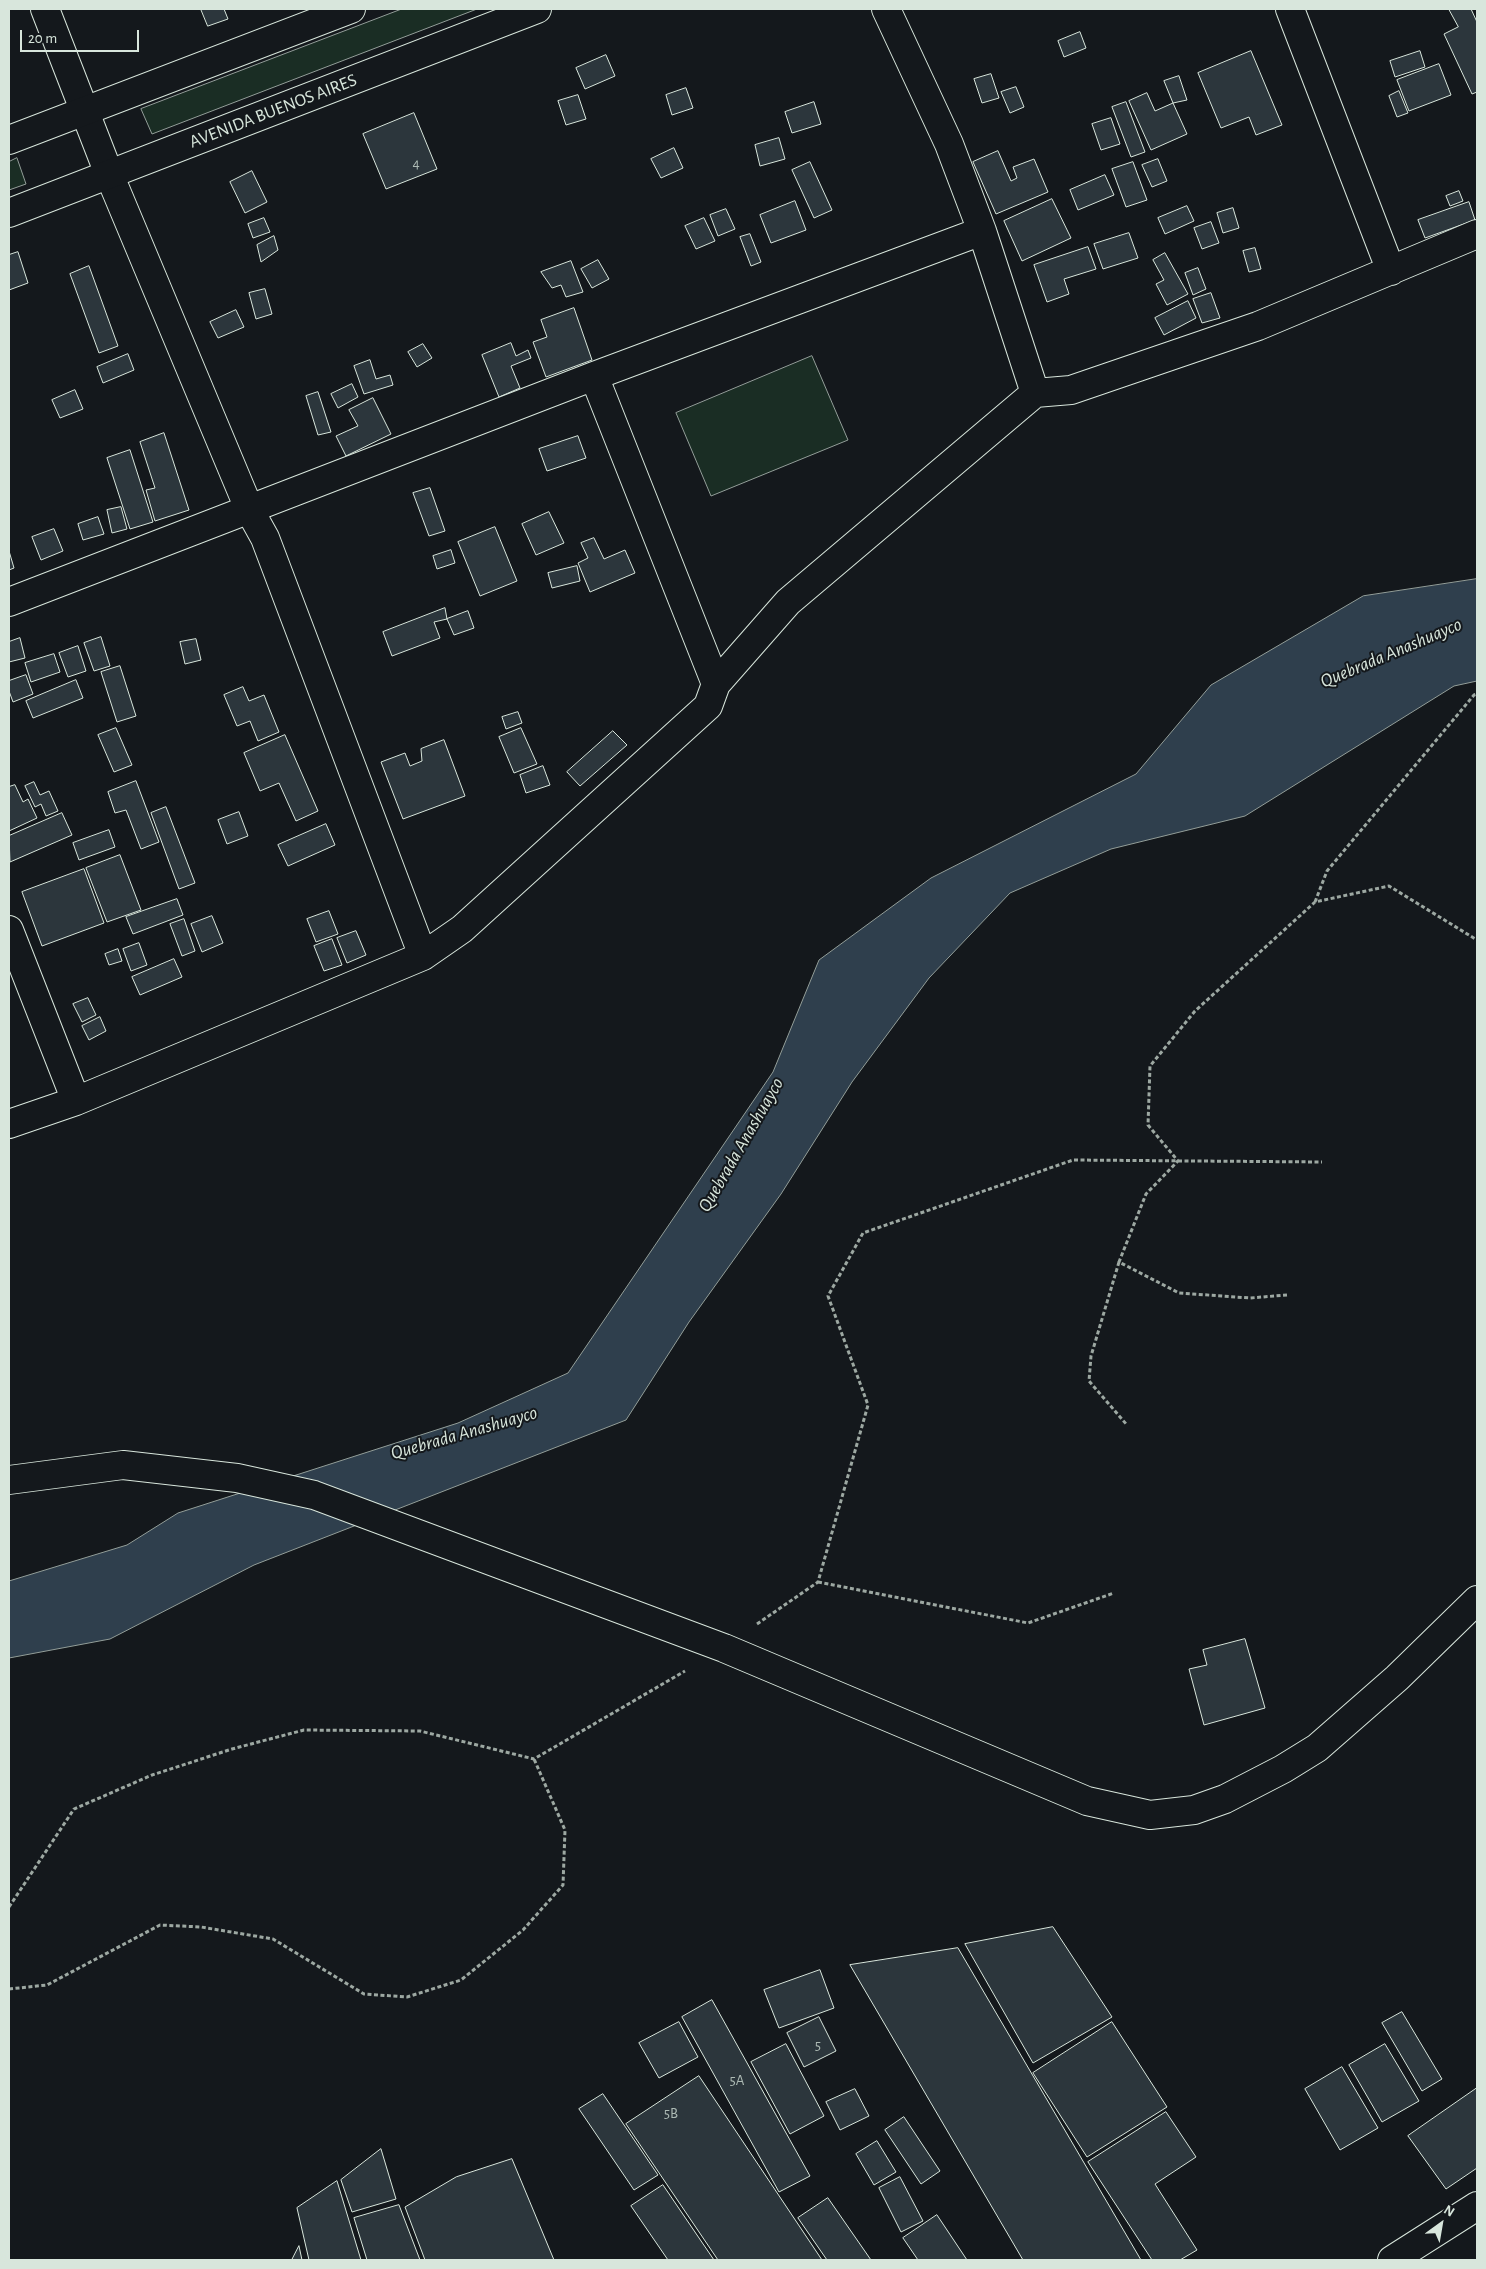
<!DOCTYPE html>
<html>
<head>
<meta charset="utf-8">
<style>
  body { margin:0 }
  #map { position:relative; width:1486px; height:2269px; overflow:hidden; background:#14181c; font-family:"Alegreya Sans",sans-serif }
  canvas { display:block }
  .frame { position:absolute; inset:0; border:10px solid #d8e6dc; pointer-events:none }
  .north { position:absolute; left:1416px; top:2199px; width:50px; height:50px; -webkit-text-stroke:4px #14181c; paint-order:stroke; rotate:32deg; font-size:14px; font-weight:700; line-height:20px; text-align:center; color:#d8e6dc }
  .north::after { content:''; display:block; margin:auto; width:18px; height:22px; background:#d8e6dc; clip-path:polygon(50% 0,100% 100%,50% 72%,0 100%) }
  .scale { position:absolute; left:20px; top:30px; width:119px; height:22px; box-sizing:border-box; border:2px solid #d8e6dc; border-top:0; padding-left:6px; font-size:15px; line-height:18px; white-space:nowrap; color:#d8e6dc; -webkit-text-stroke:4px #14181c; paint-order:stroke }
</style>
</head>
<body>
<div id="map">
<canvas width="1486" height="2269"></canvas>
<div class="frame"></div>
<div class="north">N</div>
<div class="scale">20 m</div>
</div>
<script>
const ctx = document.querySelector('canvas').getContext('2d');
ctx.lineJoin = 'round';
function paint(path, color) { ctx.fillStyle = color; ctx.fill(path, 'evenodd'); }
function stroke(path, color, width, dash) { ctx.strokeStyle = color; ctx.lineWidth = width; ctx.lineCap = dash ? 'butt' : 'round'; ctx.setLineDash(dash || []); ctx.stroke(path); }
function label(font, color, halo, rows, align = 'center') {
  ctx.font = font + ' "Alegreya Sans",sans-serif'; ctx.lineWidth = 4; ctx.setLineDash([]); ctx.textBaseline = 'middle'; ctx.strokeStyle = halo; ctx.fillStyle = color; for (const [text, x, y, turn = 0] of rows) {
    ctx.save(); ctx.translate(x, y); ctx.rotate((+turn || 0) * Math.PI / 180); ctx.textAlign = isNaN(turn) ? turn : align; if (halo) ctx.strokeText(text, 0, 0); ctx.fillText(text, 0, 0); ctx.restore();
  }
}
const green = new Path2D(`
  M402,9H477L152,134L141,109Z
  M17,158L26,184L9,190V162Z
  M812,356L848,440L711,496L676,413Z`);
paint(green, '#1a2d24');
stroke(green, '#939e99', 1);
const water = new Path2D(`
  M1477,579V681L1454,686L1245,816L1111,849L1010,893L929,978L852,1082L781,1194L689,1322L626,1420L254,1565L110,1639L9,1658V1581L127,1545L178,1513L458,1423L568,1373L773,1072L819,960L931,878L1136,774L1211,685L1363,596Z`);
paint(water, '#2f3f4d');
stroke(water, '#939e99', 1);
const building = new Path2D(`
  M201,9H224L228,19L208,26Z
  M1449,9H1471L1477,22V92L1472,94L1444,34L1458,27Z
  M1080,32L1086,48L1064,57L1058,41Z
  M1251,51L1282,125L1256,135L1249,117L1221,128L1198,73Z
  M1420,51L1425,67L1395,77L1390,61Z
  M606,55L615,76L585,89L576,68Z
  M1439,64L1451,95L1409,111L1397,80Z
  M991,74L999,98L982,103L974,79Z
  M1179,76L1187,100L1173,103L1164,81Z
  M1016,87L1024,107L1010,113L1001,92Z
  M686,88L693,108L672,115L666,95Z
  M1399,91L1408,113L1397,117L1389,96Z
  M1147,93L1155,111L1173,103L1187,134L1151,150L1129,101Z
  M578,95L586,119L566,125L558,101Z
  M814,102L821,124L792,133L785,112Z
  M1126,102L1145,152L1131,157L1112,107Z
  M414,113L437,169L386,189L363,134Z
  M1111,118L1120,144L1101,150L1092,124Z
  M779,138L785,159L760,166L755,145Z
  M674,148L683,168L661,178L651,159Z
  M998,151L1011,181L1017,178L1013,167L1034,159L1048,192L996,214L973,162Z
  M1158,159L1167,181L1152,187L1142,165Z
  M810,162L832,210L814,218L792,170Z
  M1133,162L1147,200L1126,207L1112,169Z
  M252,171L267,202L245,213L230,182Z
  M1105,175L1114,195L1078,210L1070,190Z
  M1459,191L1463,201L1450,206L1446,196Z
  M1052,199L1071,238L1022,261L1004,221Z
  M795,201L806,230L771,243L760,215Z
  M1469,202L1475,220L1425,238L1418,220Z
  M1187,206L1194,221L1165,234L1158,218Z
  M1233,208L1239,228L1223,233L1217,213Z
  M726,209L735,229L718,236L710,215Z
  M264,218L270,232L253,238L248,224Z
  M704,218L715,241L696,249L685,226Z
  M1211,222L1219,243L1202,249L1194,228Z
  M1129,233L1138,258L1103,269L1094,244Z
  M750,234L761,262L751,266L740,237Z
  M274,236L278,250L261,262L257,245Z
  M1088,247L1096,269L1064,279L1069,294L1047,302L1034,265Z
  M1255,248L1261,269L1249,272L1243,251Z
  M18,252L28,283L9,290V255Z
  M1165,253L1188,294L1167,305L1156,284L1164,280L1153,260Z
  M598,260L609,279L592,288L581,269Z
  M571,261L583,292L566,297L561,285L552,288L541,272Z
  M89,266L118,346L99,353L70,274Z
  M1198,268L1206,289L1193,295L1185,273Z
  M265,289L272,314L256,319L249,293Z
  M1211,293L1220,318L1202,323L1193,299Z
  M1188,301L1196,318L1164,335L1155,318Z
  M574,308L592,360L546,377L533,342L547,337L541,320Z
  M236,310L244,327L218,338L210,322Z
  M511,343L516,356L528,350L531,358L511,366L520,388L499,397L482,355Z
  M423,344L432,358L417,367L408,352Z
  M128,354L134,370L103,383L97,367Z
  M370,360L376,379L390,375L393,385L364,394L354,366Z
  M352,384L358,397L338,408L331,394Z
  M75,390L83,409L60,418L52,400Z
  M318,392L331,432L318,435L306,396Z
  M373,398L391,434L346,456L336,436L358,426L349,410Z
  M164,433L189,510L155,521L146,490L155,488L140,442Z
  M578,436L586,458L547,471L539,449Z
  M130,450L153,522L130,529L107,458Z
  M430,488L445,531L429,536L413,493Z
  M121,507L127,529L112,533L107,510Z
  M549,512L564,543L536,555L522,524Z
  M98,517L104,534L83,540L78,524Z
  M495,527L517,581L480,596L458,542Z
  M54,529L63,551L41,560L32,537Z
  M594,538L604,559L625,550L635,573L590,592L578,563L588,558L581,543Z
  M451,550L455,563L437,569L433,556Z
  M9,551L14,568L9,570Z
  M577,566L580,581L552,588L548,573Z
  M445,608L447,619L434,622L440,638L392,656L383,632Z
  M468,611L474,628L454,635L447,619Z
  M101,637L110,666L94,671L84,643Z
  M20,638L25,658L9,662V642Z
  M196,639L201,660L185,664L180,642Z
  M78,646L86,671L68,677L59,653Z
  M54,654L60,672L31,682L25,663Z
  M120,666L136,716L117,722L101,672Z
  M26,675L33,694L13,702L9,691V681Z
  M76,680L83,698L33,718L26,701Z
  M243,687L249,701L264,695L279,732L258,741L250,721L237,726L224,695Z
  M518,712L522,723L506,729L502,717Z
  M116,728L132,765L114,772L98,735Z
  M521,728L537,764L514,773L499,737Z
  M613,731L627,745L580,786L567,772Z
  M285,735L318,811L296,821L279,783L260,791L244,753Z
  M444,740L465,796L403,819L381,762L405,753L410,766L422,761L421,749Z
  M543,766L550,785L526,793L520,775Z
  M136,781L159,842L141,849L126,810L115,813L108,792Z
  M34,782L40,795L49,791L58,811L46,816L41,804L35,807L25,786Z
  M15,785L23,802L28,799L37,818L9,831V787Z
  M166,807L195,883L179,889L151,813Z
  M239,812L248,836L227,844L218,820Z
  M62,813L72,835L10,862L9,836Z
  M326,824L335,845L288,866L278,845Z
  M109,830L115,847L79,860L73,843Z
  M120,855L141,910L107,922L86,868Z
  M84,869L104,923L42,946L22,892Z
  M177,899L183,915L133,934L126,917Z
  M329,911L338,934L316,942L307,919Z
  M212,916L223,943L202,952L191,924Z
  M184,919L195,951L182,956L170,924Z
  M356,931L366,955L347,963L337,938Z
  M332,939L342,965L324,971L314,946Z
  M139,943L147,965L131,971L123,949Z
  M118,949L122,961L109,965L105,954Z
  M174,959L182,977L140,995L132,977Z
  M88,998L96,1015L82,1022L73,1004Z
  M100,1017L106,1031L89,1040L82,1026Z
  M1245,1639L1265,1708L1204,1725L1189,1669L1207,1665L1203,1650Z
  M1053,1927L1112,2017L1033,2063L965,1944Z
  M958,1948L1141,2260H1023L850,1965Z
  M820,1970L834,2008L779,2028L764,1990Z
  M712,2000L810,2176L779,2192L682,2017Z
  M1402,2012L1442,2079L1422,2091L1382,2023Z
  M819,2017L836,2051L804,2067L787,2033Z
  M679,2022L698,2057L659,2078L639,2043Z
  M1112,2022L1167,2107L1087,2157L1033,2073Z
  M786,2044L824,2116L790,2134L751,2062Z
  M1385,2044L1419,2101L1382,2122L1349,2065Z
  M1342,2067L1378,2128L1340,2150L1305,2089Z
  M699,2076L822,2260H718L626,2124Z
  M1477,2088V2168L1446,2189L1408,2136Z
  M855,2089L869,2116L840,2130L826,2102Z
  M603,2094L658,2175L634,2190L579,2109Z
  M1166,2112L1196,2157L1155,2184L1197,2250L1180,2260H1152L1088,2162Z
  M904,2117L940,2171L921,2184L885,2130Z
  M877,2141L896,2172L874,2185L856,2154Z
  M381,2149L396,2199L352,2212L341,2180Z
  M512,2159L554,2260H425L405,2207L456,2177Z
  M900,2177L923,2221L901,2232L879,2188Z
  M337,2181L361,2260H309L297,2208Z
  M663,2185L714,2260H668L631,2206Z
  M828,2198L871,2260H827L798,2218Z
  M399,2205L420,2260H367L354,2218Z
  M937,2215L967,2260H918L903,2238Z
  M299,2246L302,2260H292Z`);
paint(building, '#2c363c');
stroke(building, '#d8e6dc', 1);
const minor = new Path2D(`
  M45,9L109,174L250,511L265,538L423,956
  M886,9L949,144L982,231L1035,393L1071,390L1258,326L1477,234
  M1290,9L1391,271
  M9,602L594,376L982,231
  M716,684L788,602L1035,393
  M9,930L76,1101
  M9,1124L76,1101L423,956L462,929L708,706L716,684L594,376
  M1392,2260L1477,2206`);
const tertiary = new Path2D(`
  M9,140L351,9
  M9,213L537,9
  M9,1480L123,1465L237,1478L314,1495L724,1648L1087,1801L1150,1815L1194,1810L1225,1799L1283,1769L1317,1748L1397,1678L1477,1600`);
stroke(minor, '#d8e6dc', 30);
stroke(tertiary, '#d8e6dc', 30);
stroke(new Path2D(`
  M1315,902L1327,871L1474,695L1477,694
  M1119,1262L1091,1356L1089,1381L1127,1425
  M1287,1295L1250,1298L1179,1293L1119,1262L1146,1194L1178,1161L1148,1125L1150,1066L1195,1011L1315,902L1389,886L1477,940
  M818,1582L1028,1623L1114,1593
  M757,1624L818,1582L868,1405L828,1296L863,1233L1073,1160L1322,1162
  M9,1907L74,1809L152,1775L232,1749L304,1730L420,1731L534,1759L685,1671
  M9,1989L47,1985L160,1925L201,1927L273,1939L364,1994L407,1997L461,1980L523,1930L563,1885L565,1830L534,1759`), '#9da8a2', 3, [4, 2.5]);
stroke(minor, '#14181c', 28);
stroke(tertiary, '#14181c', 28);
label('15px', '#adbab4', null, [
  ["4",416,163],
  ["5",818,2045],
  ["5A",737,2080],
  ["5B",671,2113]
]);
label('18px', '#d8e6dc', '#14181c', [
  ["AVENIDA BUENOS AIRES",273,111,-21]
]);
label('italic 19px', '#d8e6dc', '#14181c', [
  ["Quebrada Anashuayco",1391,653,-23],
  ["Quebrada Anashuayco",741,1145,-60],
  ["Quebrada Anashuayco",464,1433,-16]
]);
</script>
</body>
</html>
